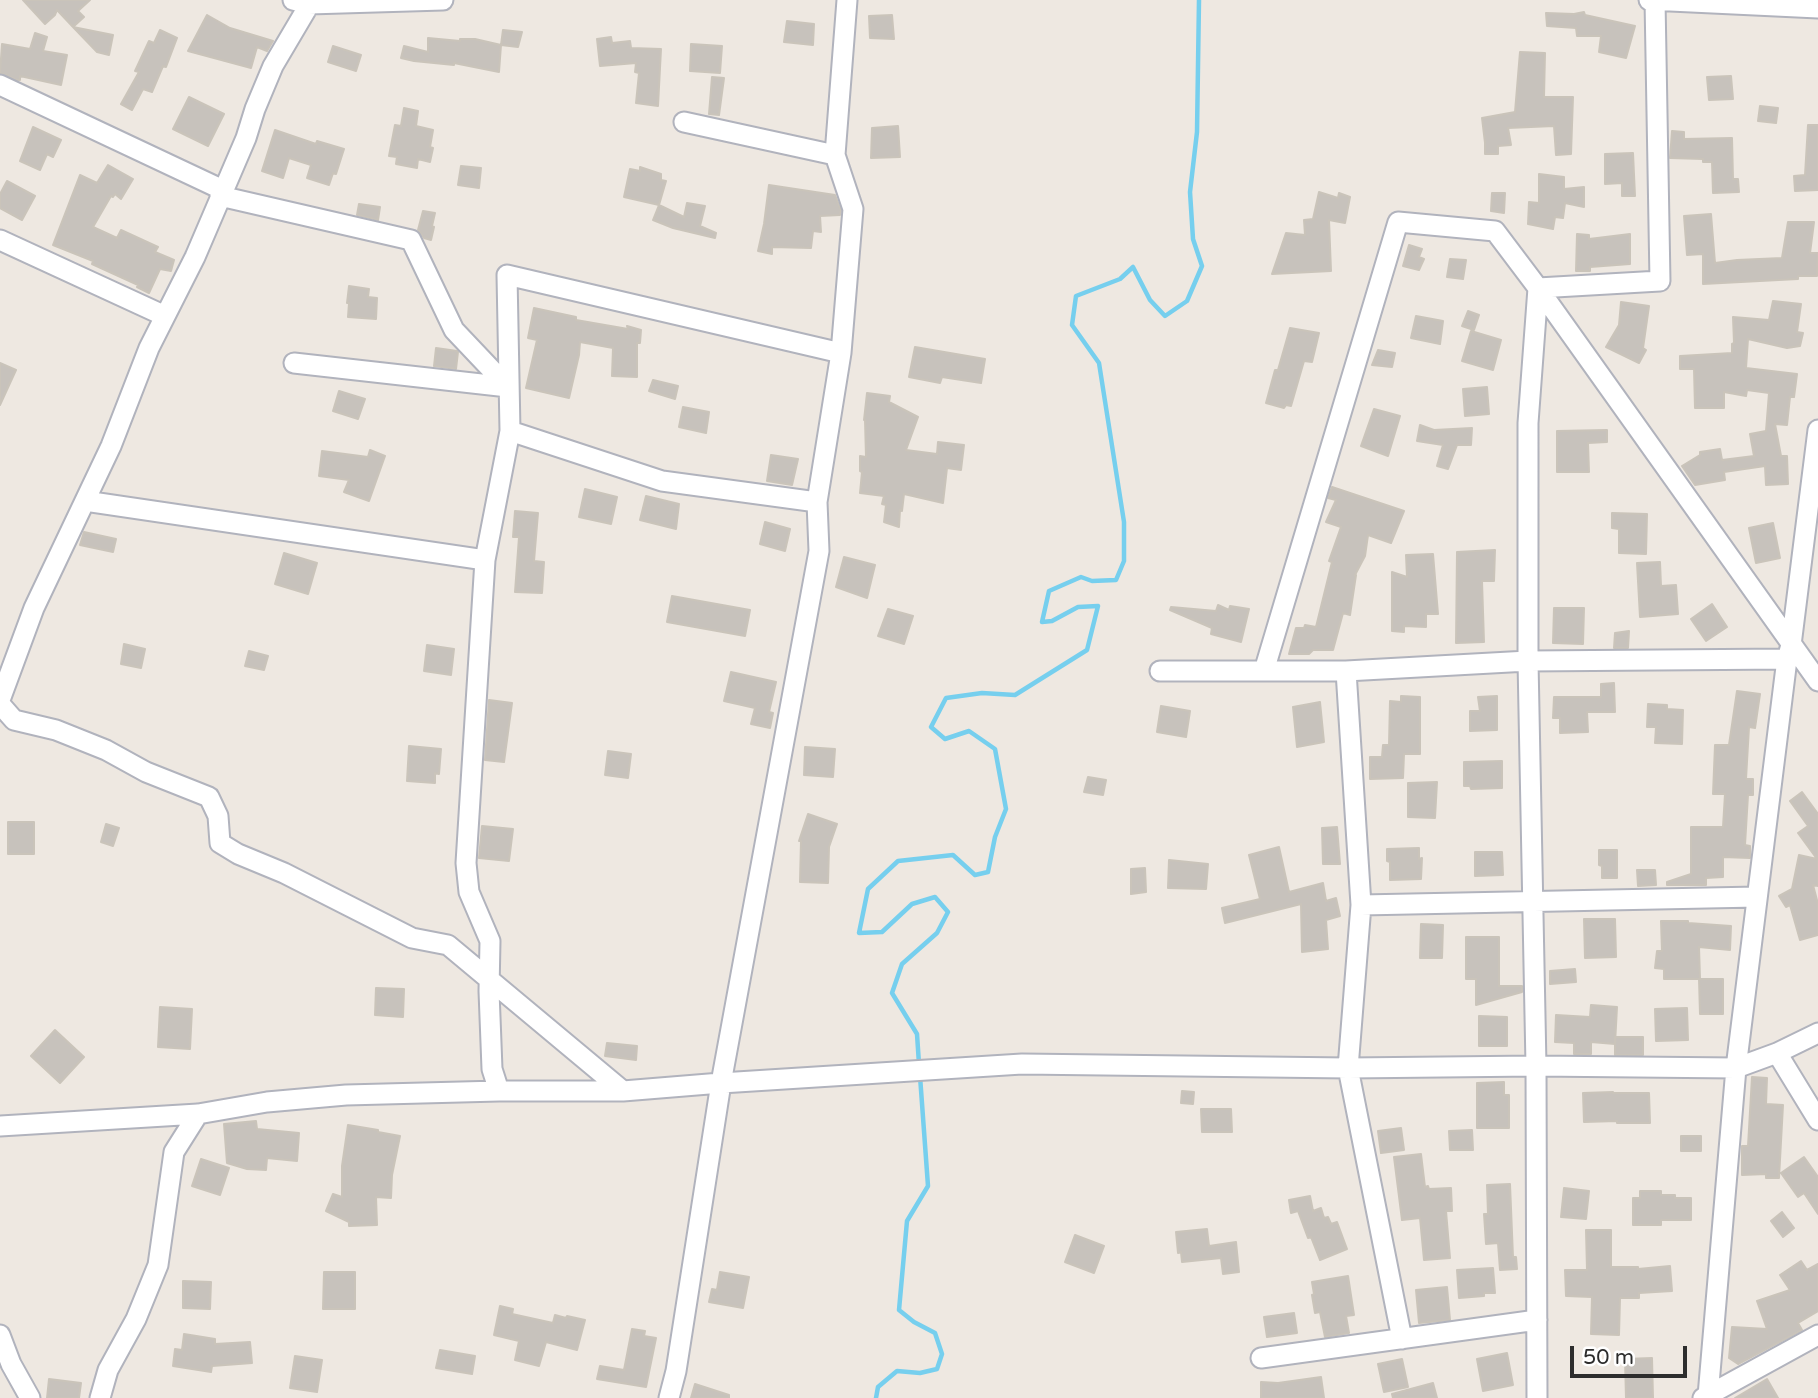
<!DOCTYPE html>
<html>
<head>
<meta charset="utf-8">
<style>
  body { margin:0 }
  #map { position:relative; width:1818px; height:1398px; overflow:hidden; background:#eee8e1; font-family:"Varela Round",sans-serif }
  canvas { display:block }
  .scale { position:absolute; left:1570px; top:1346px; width:117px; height:32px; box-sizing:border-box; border:4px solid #2d2d2d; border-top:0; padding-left:9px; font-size:21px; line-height:24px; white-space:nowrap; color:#2d2d2d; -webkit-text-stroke:5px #fff; paint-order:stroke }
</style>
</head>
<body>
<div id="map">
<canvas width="1818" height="1398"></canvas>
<div class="scale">50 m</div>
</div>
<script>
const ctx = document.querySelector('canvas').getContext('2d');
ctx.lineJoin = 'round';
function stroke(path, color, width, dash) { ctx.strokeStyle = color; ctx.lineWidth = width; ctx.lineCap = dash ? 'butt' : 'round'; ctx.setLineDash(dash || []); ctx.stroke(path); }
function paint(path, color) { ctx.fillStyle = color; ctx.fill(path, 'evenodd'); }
stroke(new Path2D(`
  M919,1064L917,1034L892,993L902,964L937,933L948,912L935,897L912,904L882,932L859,933L868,889L898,861L953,855L975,875L988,872L995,837L1006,809L995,749L969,731L945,739L931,727L946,698L982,693L1015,695L1087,650L1098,606L1078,607L1052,621L1042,622L1049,591L1081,577L1092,581L1116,580L1124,561V522L1099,363L1072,325L1076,296L1120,279L1133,267L1150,300L1165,316L1187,301L1202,266L1193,239L1190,192L1197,132L1199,0
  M876,1398L878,1387L897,1371L920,1373L937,1369L942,1354L935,1333L914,1322L899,1310L907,1221L928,1186L920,1076`), '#76cfee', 4.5);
const building = new Path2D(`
  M23,0H90L78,11L84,17L73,27L57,10L55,15L45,24Z
  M1584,12L1585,15L1635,26L1626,58L1599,52L1601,36H1577L1576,28L1547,26L1546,13L1574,14Z
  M207,15L230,28L273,41L267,51L257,47L251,68L188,51Z
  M892,15L894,39L870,38L869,16Z
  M787,21L814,24L813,45L784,42Z
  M73,27L113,35L109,55L97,52Z
  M160,30L177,38L166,67L163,66L152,92L143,89L132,110L121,104L139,72L135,71L149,41L154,43Z
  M503,30L522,32L518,47L501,45Z
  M35,33L47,37L43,51L67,55L61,85L20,76V80H17L0,73L2,44L30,49Z
  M611,37L612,43L630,41L631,48L661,49L658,106L636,103L639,73L635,72L636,63L600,66L597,39Z
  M428,38L460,41V39H475L501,45L499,72L454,63V65L414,61L401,58L404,46L428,52Z
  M691,44L722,46L720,73L690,71Z
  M333,46L361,55L356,71L328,62Z
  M1520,52L1545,53L1544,97H1573L1571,154L1556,155L1554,126L1508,128L1511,145L1498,146V154H1485V143L1482,118L1515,112Z
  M1731,76L1733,99L1709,100L1707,77Z
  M712,77L724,78L719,115L709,114Z
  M189,97L224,114L208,146L173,129Z
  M1760,106L1778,108L1776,123L1758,121Z
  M404,108L418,111L416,126L433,130L430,147L433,148L430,162L418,159L417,168L396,164L397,157L389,156L395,125L401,126Z
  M1808,125H1818V190L1795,191L1794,176L1805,175Z
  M898,126L900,157L871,158L872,128Z
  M33,127L61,140L53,157L47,154L40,170L20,161Z
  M275,130L316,144L317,141L344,149L336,174L333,173L329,185L307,178L311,165L289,158L283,178L262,171Z
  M1672,131L1684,132V139L1732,138L1733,179H1738L1739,192L1713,193L1712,162H1703V159L1670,158Z
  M1633,153L1635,196H1622V183L1605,184V154Z
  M108,165L133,179L121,199L115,194L113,197L111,196L93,227L117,238L121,230L158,247L155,252L174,260L171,271L160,269L149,293L137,287L138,285L92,264L93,261L53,245L80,175L97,183Z
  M461,166L481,168L479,188L458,185Z
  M640,167L661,174V180L666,181L659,205L684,217L687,203L705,206L700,226L716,233L715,238L673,228L653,220L659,205L624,197L630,169L640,171Z
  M1539,174L1564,177V189L1584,187V207L1565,203L1563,218L1555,217L1553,229L1528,224L1529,202L1539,203Z
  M7,181L35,196L22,220L0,208V194Z
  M769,185L835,195L841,210L840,215L820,216L821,232L813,231L811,248L772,247V254L758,251L764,224Z
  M1319,192L1338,198L1339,193L1350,197L1345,223L1329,220L1331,271L1272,274L1286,233L1305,235L1304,220L1313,219Z
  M1492,193H1505L1504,213L1491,211Z
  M359,204L380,207L378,220L357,215Z
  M423,211L435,213L432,226L434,227L431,240L424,238L418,230Z
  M1711,214L1715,263L1737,260L1782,258L1788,222H1814L1810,253H1818L1817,276H1798V279L1703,284V254L1687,255L1684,216Z
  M1577,234L1589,235V239L1630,234V264L1590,267V271H1576Z
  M1409,245L1422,249L1419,257L1424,259L1419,270L1403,266Z
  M1450,259L1466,260L1463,279L1447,277Z
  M349,286L369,289L368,297L377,298L376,319L348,317L349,303H347Z
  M1773,301L1801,304L1797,332L1803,333L1800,346L1787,348L1748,339L1746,368L1797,374L1794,397H1790L1787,425L1775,424L1781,456H1787L1788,484L1766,485L1765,466L1724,472L1725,480L1695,485L1682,466L1700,455V452L1720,449L1722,460L1754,456L1750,434L1766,431L1769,393L1747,390L1746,396L1724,392V408H1695L1694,369H1680V356L1732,353V344L1734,343L1733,317L1769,320Z
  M1621,302L1649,306L1643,348L1646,350L1639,363L1606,347L1619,325Z
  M534,308L576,317V320L628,329L627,326L641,330L640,343H637V377L612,376L613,348L580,342L579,355L569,398L526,388L537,340L528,338Z
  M1468,311L1479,315L1474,330L1462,326Z
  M1416,316L1443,321L1440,344L1411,338Z
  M1290,328L1319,333L1312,362L1304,361L1291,406L1286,405L1284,408L1266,403L1275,370H1278Z
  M1471,331L1501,340L1493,370L1462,361Z
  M915,347L985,359L981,383L942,377L940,383L909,377Z
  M436,348L457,351L458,352L456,369L434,366Z
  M1378,350L1395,353L1392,367L1372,365Z
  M0,363L16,370L0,405Z
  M653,380L678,386L675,399L649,391Z
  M1487,387L1489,414L1465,416L1463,389Z
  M339,391L365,399L358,419L333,411Z
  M867,393L890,396L889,402L918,417L906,450L937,454L938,442L964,445L961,470L947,468L943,503L904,494L902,511L900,510L899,527L884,522L886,505L882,504L884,496L860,493L862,472L860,471V456L866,457L865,420H864Z
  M683,407L709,412L706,433L679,427Z
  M1374,409L1400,416L1388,456L1361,446Z
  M1420,425L1434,430L1472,428L1471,445H1457L1448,469L1437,466L1443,445L1417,441Z
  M1607,430V442L1588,443L1589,472H1557V431Z
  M370,450L385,456L369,501L344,492L349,480L319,476L322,451L368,457Z
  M771,455L798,459L792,485L767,481Z
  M1332,487L1404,511L1391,543L1368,535L1365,556L1355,575H1356L1350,615L1343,613L1333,650H1313L1309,654H1289L1296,628H1304L1305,625L1316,627L1332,562L1329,561L1341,527L1326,522L1336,500L1328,498Z
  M585,489L617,497L611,524L579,517Z
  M646,496L679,504L676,529L640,520Z
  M515,511L538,513L534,561L544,562L542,593L515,592L519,537H513Z
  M1612,513L1647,514L1646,554L1619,553V529L1612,528Z
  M765,522L790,529L785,551L760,544Z
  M1773,523L1780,558L1756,563L1749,528Z
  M84,532L116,539L113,552L80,545Z
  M1495,550L1494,581H1482L1484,642L1456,643L1457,552Z
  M284,553L317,563L308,594L275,584Z
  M1433,554L1438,614H1426V627L1404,626V632L1392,631V572L1407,577L1406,555Z
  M844,557L875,565L867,598L836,587Z
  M1660,562L1661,586L1676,585L1678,614L1640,617L1637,563Z
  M672,596L750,610L745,636L667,622Z
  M1712,604L1727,627L1706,641L1691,619Z
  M1218,605L1229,610L1230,606L1249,609L1241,642L1211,634L1212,628L1170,610L1171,607L1216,611Z
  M1554,608H1584L1583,644L1553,643Z
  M888,609L913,616L904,644L878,636Z
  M1629,631L1628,648H1614L1615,633Z
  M124,644L145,649L141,668L121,664Z
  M427,645L454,649L451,675L424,671Z
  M249,651L268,656L264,670L245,666Z
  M731,672L776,682L769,712L773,713L770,728L751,724L755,708L724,701Z
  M1614,683L1615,712H1587L1588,732L1560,733V718H1553L1554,697H1601V684Z
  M1737,691L1760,694L1755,728L1749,727L1746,779H1753V795H1748L1745,845L1750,846V858L1723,857V877L1706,878V885H1667V882L1691,874V827H1723L1725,794H1713L1715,745H1729Z
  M1401,696L1420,697V754H1404L1403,778L1370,779V757H1382L1383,745H1389L1390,701L1401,702Z
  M1497,696V730L1470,731V711H1480L1478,697Z
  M489,700L512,703L504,762L485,760Z
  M1320,702L1324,742L1297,747L1293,707Z
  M1648,704L1667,705V709L1683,710L1682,744L1655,743L1656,727H1647Z
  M1161,706L1190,711L1186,737L1157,732Z
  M409,746L441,749L439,774L435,773V783L407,781Z
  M805,747L835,749L833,777L804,775Z
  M608,751L631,754L628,778L605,775Z
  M1502,761V788L1471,789L1470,786H1464V762Z
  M1088,777L1106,780L1103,795L1084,792Z
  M1437,782L1435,818L1408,817V783Z
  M1802,792L1818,814V886L1813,885L1818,904V935L1800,940L1790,905L1786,907L1779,896L1792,889L1799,855L1817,859L1798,833L1808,826L1790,801Z
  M808,814L837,824L829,847L828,883L800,882L801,841H799Z
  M8,822H34V854H8Z
  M106,824L119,828L113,846L101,842Z
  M482,826L513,829L509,861L479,858Z
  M1337,827L1340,864H1323L1322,828Z
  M1279,847L1289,892L1323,883L1326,901L1336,898L1340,916L1326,920L1328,949L1302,952L1301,904L1225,923L1222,908L1260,899L1249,855Z
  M1419,848V859L1422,858L1421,879L1390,880V862L1387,861V849Z
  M1599,850H1617V878H1602V866L1599,865Z
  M1475,852H1502L1503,875L1475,876Z
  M1169,860L1208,864L1206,889L1168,888Z
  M1145,868L1146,892L1131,894V869Z
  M1637,870H1655L1656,885L1638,886Z
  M1584,919H1615L1616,957L1585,958Z
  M1661,921H1688V923L1731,926L1730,950L1699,947L1700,979H1723V1014H1700L1699,979H1664V969L1655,968L1657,951H1662Z
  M1421,924L1443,925L1442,958H1420Z
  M1466,937H1499V986H1522V992L1476,1005V979H1466Z
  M1575,969L1576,982L1550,984V971Z
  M376,988L404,989L403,1017L375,1015Z
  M1591,1005L1617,1007L1615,1044L1591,1042V1054H1574V1043L1555,1042L1556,1015L1590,1017Z
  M160,1007L192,1009L190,1049L158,1047Z
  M1687,1008L1688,1040L1656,1041L1655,1009Z
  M1479,1016L1507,1017V1046H1479Z
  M55,1030L84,1057L60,1083L31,1056Z
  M1615,1037H1643V1055H1615Z
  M607,1043L637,1046L636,1060L605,1056Z
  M1752,1077L1767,1078L1766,1104L1783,1105L1779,1178H1766V1174L1742,1175V1146H1748Z
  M1504,1082V1095H1509V1128H1477V1083Z
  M1182,1091L1194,1092L1193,1104L1181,1103Z
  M1613,1092V1093H1649L1650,1123H1617V1121L1584,1122L1583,1093Z
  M1201,1109H1231L1232,1132H1202Z
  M256,1121L257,1129L299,1133L297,1161L267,1158L266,1170L247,1169L227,1163L224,1124Z
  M348,1125L378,1130V1132L400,1136L392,1175L391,1198L376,1197L377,1225L349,1226V1222L326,1211L333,1194L342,1197V1166Z
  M1401,1128L1404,1150L1381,1153L1378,1131Z
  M1472,1130L1473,1150H1450L1449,1131Z
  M1681,1136H1701V1151H1681Z
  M1421,1154L1425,1187L1428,1186L1429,1189L1451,1188L1452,1211H1446L1450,1258L1424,1260L1420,1218L1402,1220L1394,1157Z
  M1804,1157L1818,1177V1214L1804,1193L1798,1197L1781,1173Z
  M201,1159L229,1168L220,1195L192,1186Z
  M1510,1184L1513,1257H1516L1517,1269L1500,1270L1498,1243L1486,1244L1484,1214H1488L1487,1185Z
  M1564,1188L1589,1191L1586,1219L1561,1217Z
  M1640,1191H1661V1195H1675V1198H1691V1220H1661V1225H1633V1198H1640Z
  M1310,1196L1313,1211L1321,1208L1324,1218L1328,1217L1331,1224L1337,1222L1347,1249L1320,1260L1311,1237L1308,1238L1298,1211L1291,1213L1289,1200Z
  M1782,1212L1794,1228L1783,1237L1771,1221Z
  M1207,1229L1209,1246L1236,1242L1239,1272L1223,1274L1221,1258L1182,1262L1181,1252L1178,1253L1176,1232Z
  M1586,1230H1611V1267H1638V1269L1670,1266L1672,1291L1639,1293V1298H1620L1619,1335L1591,1334L1592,1297L1566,1296L1565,1270H1587Z
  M1075,1235L1104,1246L1094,1273L1065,1262Z
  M1801,1261L1807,1270L1818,1264V1311L1798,1323L1802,1330L1738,1364L1729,1358L1732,1327L1767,1329L1757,1301L1790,1290L1780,1275Z
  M1493,1268L1495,1293H1484V1296L1459,1298L1457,1270Z
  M324,1272H355V1309H323Z
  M720,1272L749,1277L743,1308L709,1302L712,1289L717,1290Z
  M1348,1276L1354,1315L1346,1316L1349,1333L1325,1337L1320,1312L1315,1313L1312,1295L1314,1294L1312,1282Z
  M183,1281L211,1282L210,1309L183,1308Z
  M1447,1287L1450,1320L1419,1323L1416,1290Z
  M500,1306L513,1309L512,1314L553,1323L555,1315L566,1318L567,1316L585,1320L577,1350L546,1342L539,1366L515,1360L519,1341L494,1335Z
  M1294,1313L1297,1333L1267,1337L1264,1317Z
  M632,1329L645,1331L644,1336L656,1338L646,1387L597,1379L600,1366L624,1370Z
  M184,1334L215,1339V1344L250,1342L252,1363L212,1366L211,1372L173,1366L175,1349L182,1350Z
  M440,1350L475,1356L472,1374L436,1368Z
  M1507,1353L1513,1385L1483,1391L1477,1359Z
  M295,1356L322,1360L317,1392L290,1388Z
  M1652,1358L1653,1398H1626L1625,1359Z
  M1402,1359L1408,1387L1384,1392L1378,1364Z
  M1321,1377L1324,1398H1261V1382L1278,1383Z
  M49,1379L81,1383L79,1398H47Z
  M1767,1379L1778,1398H1735Z
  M1433,1383L1437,1398H1393L1392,1394Z
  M695,1384L729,1395V1398H691Z`);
paint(building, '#c7c2bc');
stroke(building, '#cac4ba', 2);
const minor = new Path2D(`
  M293,0L309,4L443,0
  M1649,0L1818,8
  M0,85L223,190
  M684,122L835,155
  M220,196L411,240L454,330L508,387
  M0,240L165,316
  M294,363L508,387
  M510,431L662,481L817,502
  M85,501L485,560
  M1160,671H1346L1528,661L1787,659
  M1264,671L1398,222L1495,231L1538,288L1818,681
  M1346,671L1361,905L1348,1068L1402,1339
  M0,700L34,608L111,446L149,348L195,257L246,138L255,109L273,66L312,0
  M0,704L14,720L56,730L106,750L146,772L209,797L218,816L220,843L238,854L284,873L412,938L448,945L623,1091
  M1361,905L1757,897
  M1777,1053L1818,1120
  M499,1091L492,1069L489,991L490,941L469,892L466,863L485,560L510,431L507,275L841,353
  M0,1126L198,1114L267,1102L346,1095L499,1091H623L721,1083L1022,1064L1348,1068L1536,1066L1736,1068L1777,1053L1818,1033
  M0,1335L11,1364L30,1398
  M1261,1358L1537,1320
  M100,1398L108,1370L136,1319L158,1265L174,1152L198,1114
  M669,1398L676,1371L721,1083L819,551L817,502L841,353L853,209L835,155L847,0
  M1537,1398L1536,1066L1528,661V423L1538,288L1660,281L1655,0
  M1703,1398L1818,1335
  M1710,1398L1708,1396L1736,1068L1787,659L1791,645L1818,430`);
stroke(minor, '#b1b3bd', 23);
stroke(minor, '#fff', 19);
</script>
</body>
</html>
